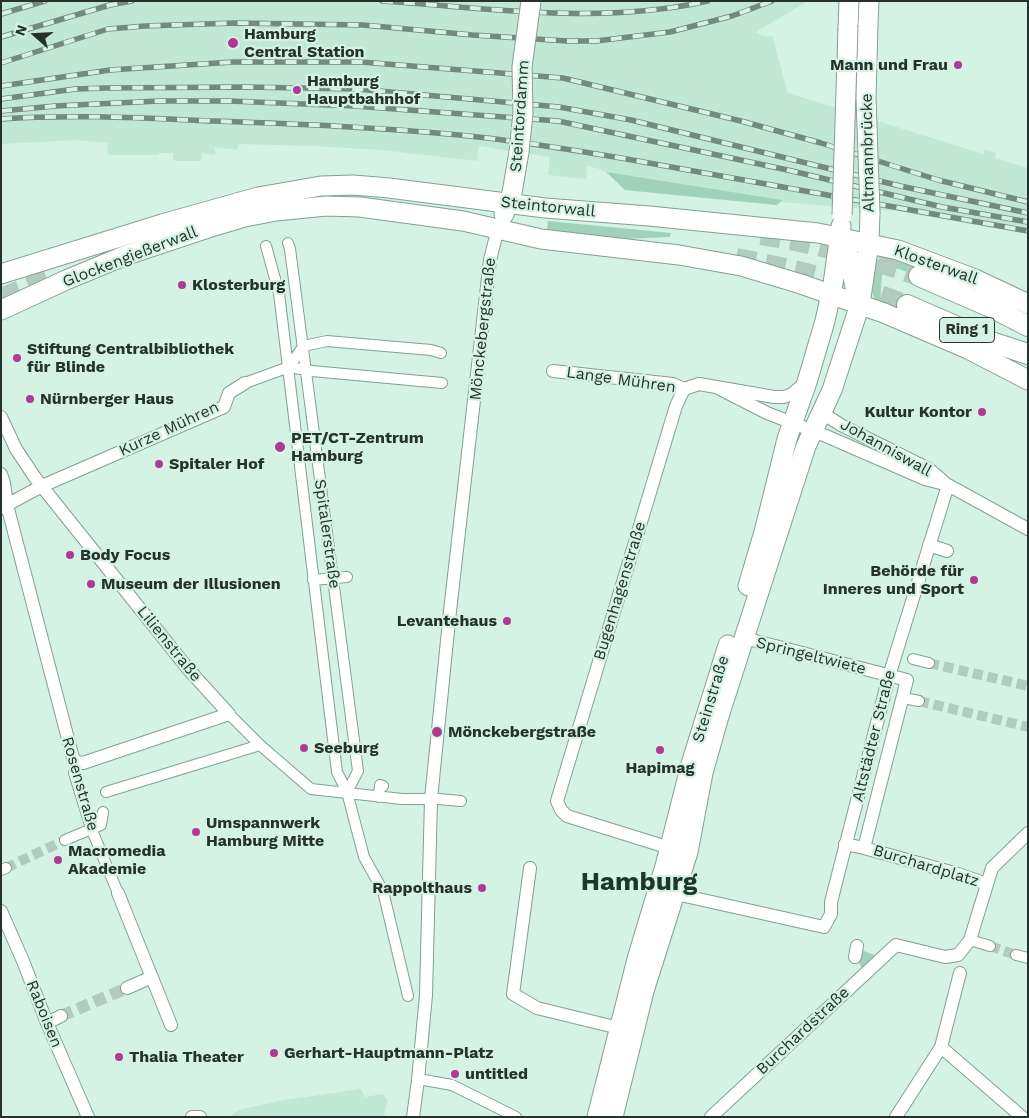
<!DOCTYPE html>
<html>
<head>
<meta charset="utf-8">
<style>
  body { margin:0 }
  #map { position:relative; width:1029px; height:1118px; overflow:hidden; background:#d4f3e4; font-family:"Work Sans",sans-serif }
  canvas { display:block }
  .frame { position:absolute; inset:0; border:2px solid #26322d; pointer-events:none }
  .north { position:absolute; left:10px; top:10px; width:50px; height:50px; -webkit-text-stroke:4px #d4f3e4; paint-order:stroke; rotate:289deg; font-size:14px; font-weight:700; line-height:20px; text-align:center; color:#26322d }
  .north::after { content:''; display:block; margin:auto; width:18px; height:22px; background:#26322d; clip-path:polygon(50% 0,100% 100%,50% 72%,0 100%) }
</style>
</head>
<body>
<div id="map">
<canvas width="1029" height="1118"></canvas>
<div class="frame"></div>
<div class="north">N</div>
</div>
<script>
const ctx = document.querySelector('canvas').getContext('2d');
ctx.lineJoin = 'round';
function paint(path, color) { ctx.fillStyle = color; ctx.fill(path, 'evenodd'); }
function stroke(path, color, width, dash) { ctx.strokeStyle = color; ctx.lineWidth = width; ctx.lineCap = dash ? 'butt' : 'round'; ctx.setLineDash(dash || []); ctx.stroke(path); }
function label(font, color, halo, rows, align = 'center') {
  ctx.font = font + ' "Work Sans",sans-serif'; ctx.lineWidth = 4.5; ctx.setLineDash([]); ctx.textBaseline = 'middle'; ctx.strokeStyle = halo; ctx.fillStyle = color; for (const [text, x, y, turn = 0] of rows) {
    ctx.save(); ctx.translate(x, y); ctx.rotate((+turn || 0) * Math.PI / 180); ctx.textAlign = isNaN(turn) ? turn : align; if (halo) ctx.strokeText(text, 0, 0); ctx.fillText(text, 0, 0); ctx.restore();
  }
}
paint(new Path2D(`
  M1,1H808L756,32L766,37L772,36L788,93L983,154L985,149L996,153L995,158L1028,168V234L895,211L781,202L777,205L625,190L610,175L600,169L587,166L586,179L548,175L550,157L479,146L477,161L382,150L312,146L239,144L237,150L214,147L216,153L214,155L202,153V159L200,161H175L173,159V153H159V155H108L107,143L75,140L1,144Z
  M361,1089L365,1097L383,1094L388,1100L384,1115L387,1117H228L239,1110L278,1101Z`), '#c1e7d5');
paint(new Path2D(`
  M606,172L782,200L777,205L625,190Z
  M548,221L671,233L670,237L624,239L547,230Z
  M883,259L880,303L875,300L871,289L874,261Z
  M898,259L922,266L903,314L890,309L894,299L907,304L918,276L896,268Z
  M861,950L875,955L862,968L859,963Z`), '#a0d2bb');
stroke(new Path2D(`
  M929,663L1028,686
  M919,701L1028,727
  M6,868L65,840
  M990,946L1016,955`), '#b1ccbf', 10, [10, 5]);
stroke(new Path2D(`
  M61,1016L127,988`), '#b1ccbf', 12, [12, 6]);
stroke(new Path2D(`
  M761,235C815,243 867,258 919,276
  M736,258C795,269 851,283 907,305
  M1,298L56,276`), '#b1ccbf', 20, [20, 10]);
const pedestrian = new Path2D(`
  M288,243L290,249L358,771L347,792L364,857L383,891L408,996
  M266,246L279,293L337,772L347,792
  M289,367L302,348L308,345L327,341L431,350L441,353
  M245,383L289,367L312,371L442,383
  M313,580L347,577
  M913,659L929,663
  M903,698L919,701
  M229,714L260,745L311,789L402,799H425
  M77,762L74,773L91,828L118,893
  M106,792L260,745
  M379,797L380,785L383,786
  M438,799L461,801
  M65,840L101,825L103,812
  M1,870L6,868
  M970,940L990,946
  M1016,955L1028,958
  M424,1080L452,1085L516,1117`);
const minor = new Path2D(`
  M553,371L673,384L684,389L699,384L774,397H784L792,394L805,383
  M718,388L767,413L826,436L925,479L948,485L1028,529
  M822,413L841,425L929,469L944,482
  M1,417L16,449L36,479L189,670L229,714L83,763L77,762L73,758L7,505L4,483L1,474
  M1,508L42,486L224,407L229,393L245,383
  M929,545L947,551
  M744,638L907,680L864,848
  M845,844L864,848L958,874L987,884
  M673,854L670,848L567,816L561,810L557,801L676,406L684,389
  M530,868L513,994L537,1008L627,1030
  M118,893L171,1025
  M676,894L824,927L831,914V902L889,676L948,485
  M1,911L23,961L47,1023L88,1117
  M855,957L857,946
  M127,988L152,977
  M47,1023L61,1016
  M941,1047L1022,1117
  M192,1117H200
  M413,1117L418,1080L426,995L431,799L450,611L490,260L498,228
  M711,1117L896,945L945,957L958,955L970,940L992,868L1028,833
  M896,1117L941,1047L960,973`);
const secondary = new Path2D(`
  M868,25L869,1
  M848,28L849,1
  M504,214L512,193L519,152
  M845,238L857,297
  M1,274L162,224L258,197L321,186L353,185L389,188L545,208L649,216L818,233L898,250L975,279L1028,304
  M1,310L66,280L124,256L208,228L245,217L276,211L326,206L360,207L463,221L541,239L679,255L741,266L801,284L884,313L968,349L1028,380
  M748,586L764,532L787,439L807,382L825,321L833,284L841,226
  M597,1117L637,959L665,866L691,764L728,645
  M613,1117L644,991L688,852L703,773L719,716L806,446L832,390L860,304L869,243L870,213`);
const primary = new Path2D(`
  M919,276L993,308L1028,326
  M907,305L994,343L1028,354`);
stroke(pedestrian, '#83a093', 12);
stroke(minor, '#83a093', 14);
stroke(secondary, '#83a093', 21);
stroke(primary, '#83a093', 22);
stroke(pedestrian, '#fff', 10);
stroke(minor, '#fff', 12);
stroke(secondary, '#fff', 19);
stroke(primary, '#fff', 20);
const rail = new Path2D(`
  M382,1C491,8 600,25 708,1
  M1,14L45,1
  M1,37L110,5L132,1
  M1,63L108,29L145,26L235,23L363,25L473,35L567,41H596L670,32L732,16L772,1
  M1,86L110,70L233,62H361L563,78L741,121L821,143L938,180L1028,202
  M1,99L75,89L106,88L244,87L357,89L559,107L631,120L900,186L1028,213
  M1,111L55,106L159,101H229L354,106L558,121L792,171L942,207L1028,222
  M1,119C71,114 143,118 213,121C295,124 378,127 459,135C513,140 567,149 621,158L1028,231`);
stroke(rail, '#74897f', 5.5);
stroke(rail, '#d4f3e4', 4, [11]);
const secondaryBridge = new Path2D(`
  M868,25L866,97L870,213
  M519,152L523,113L522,67L531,1
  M842,215L848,28`);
stroke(secondaryBridge, '#83a093', 21, []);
stroke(secondaryBridge, '#fff', 19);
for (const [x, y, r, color] of [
  [233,43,6,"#b03a92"],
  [958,65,5,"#b03a92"],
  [297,90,5,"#b03a92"],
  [182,285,5,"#b03a92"],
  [17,358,5,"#b03a92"],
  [30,399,5,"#b03a92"],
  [982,412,5,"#b03a92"],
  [280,447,6,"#b03a92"],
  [159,464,5,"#b03a92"],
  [70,555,5,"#b03a92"],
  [974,580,5,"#b03a92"],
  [91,584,5,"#b03a92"],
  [507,621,5,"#b03a92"],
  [437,732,6,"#b03a92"],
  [304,748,5,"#b03a92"],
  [660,750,5,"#b03a92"],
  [196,832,5,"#b03a92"],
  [58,860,5,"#b03a92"],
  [482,888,5,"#b03a92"],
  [274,1053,5,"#b03a92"],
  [119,1057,5,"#b03a92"],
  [455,1074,5,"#b03a92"]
]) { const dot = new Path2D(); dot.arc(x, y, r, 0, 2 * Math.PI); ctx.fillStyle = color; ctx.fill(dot); stroke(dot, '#d4f3e4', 2); }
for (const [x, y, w] of [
  [967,330,55]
]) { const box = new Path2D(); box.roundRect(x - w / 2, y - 12.5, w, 25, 4); ctx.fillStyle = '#d4f3e4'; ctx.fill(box); stroke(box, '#26322d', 1); }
label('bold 15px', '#26322d', null, [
  ["Ring 1",967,330]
]);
label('bold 16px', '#26322d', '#d4f3e4', [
  ["Hamburg",244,34],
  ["Central Station",244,52],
  ["Mann und Frau",948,65,"right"],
  ["Hamburg",307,81],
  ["Hauptbahnhof",307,99],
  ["Klosterburg",192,285],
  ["Stiftung Centralbibliothek",27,349],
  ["für Blinde",27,367],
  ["Nürnberger Haus",40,399],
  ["Kultur Kontor",972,412,"right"],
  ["PET/CT-Zentrum",291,438],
  ["Hamburg",291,456],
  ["Spitaler Hof",169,464],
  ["Body Focus",80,555],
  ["Behörde für",964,571,"right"],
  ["Inneres und Sport",964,589,"right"],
  ["Museum der Illusionen",101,584],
  ["Levantehaus",497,621,"right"],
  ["Mönckebergstraße",448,732],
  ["Seeburg",314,748],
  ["Hapimag",660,768,"center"],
  ["Umspannwerk",206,823],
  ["Hamburg Mitte",206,841],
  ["Macromedia",68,851],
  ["Akademie",68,869],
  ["Rappolthaus",472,888,"right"],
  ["Gerhart-Hauptmann-Platz",284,1053],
  ["Thalia Theater",129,1057],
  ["untitled",465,1074]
], 'left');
label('16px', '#26322d', '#d4f3e4', [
  ["Steintordamm",520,116,-86],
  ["Altmannbrücke",868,153,-91],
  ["Steintorwall",548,207,6],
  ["Glockengießerwall",130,257,-21],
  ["Klosterwall",936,265,20],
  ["Mönckebergstraße",483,329,-84],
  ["Lange Mühren",621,380,8],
  ["Kurze Mühren",169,429,-25],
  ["Johanniswall",886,448,29],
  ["Spitalerstraße",327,534,82],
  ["Bugenhagenstraße",620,591,-73],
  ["Lilienstraße",169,644,51],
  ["Springeltwiete",811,656,14],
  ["Steinstraße",711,699,-73],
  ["Altstädter Straße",874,736,-76],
  ["Rosenstraße",80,784,74],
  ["Burchardplatz",926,866,17],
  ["Raboisen",44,1014,68],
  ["Burchardstraße",803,1031,-43]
]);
label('bold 26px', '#1c372c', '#d4f3e4', [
  ["Hamburg",639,882]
]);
</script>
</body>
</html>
